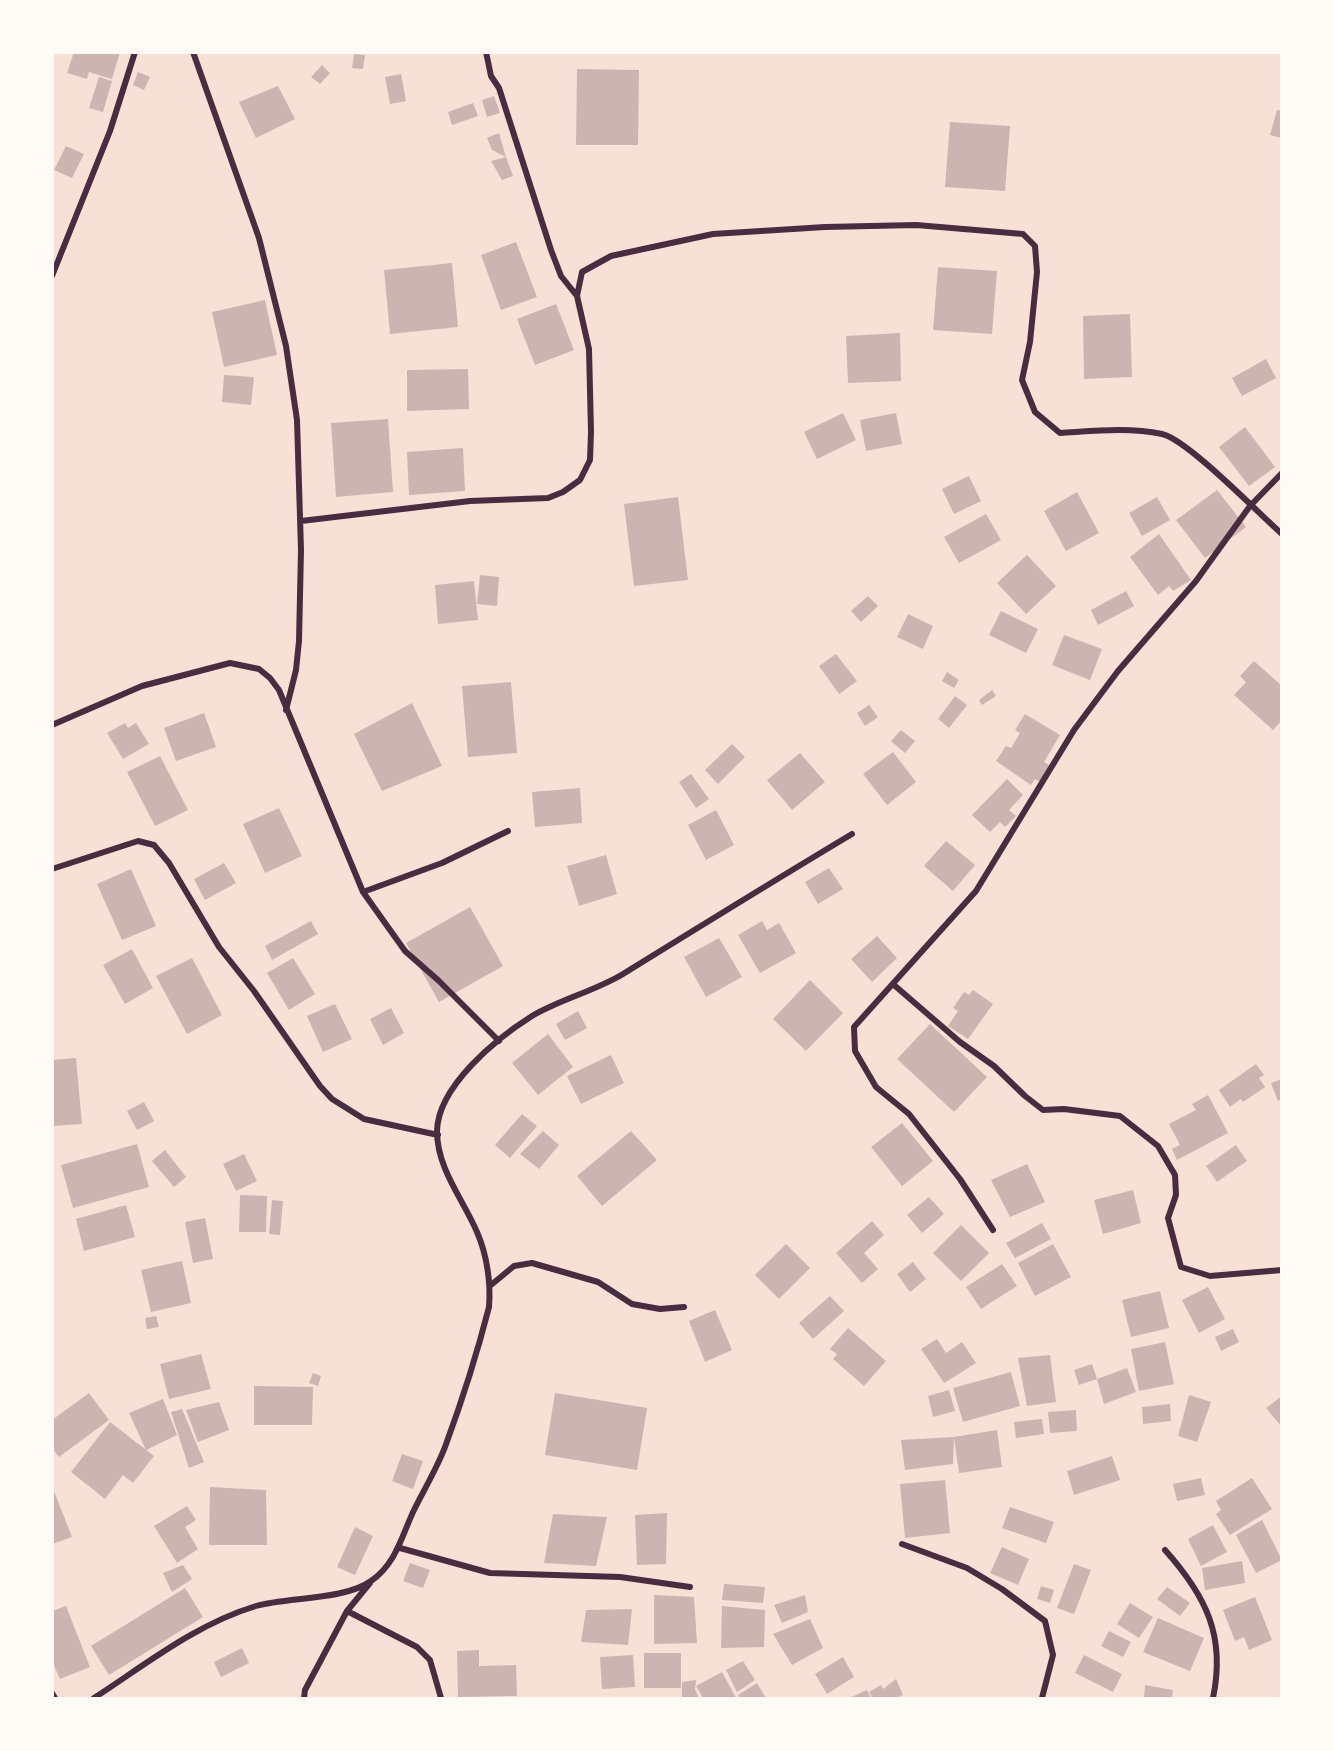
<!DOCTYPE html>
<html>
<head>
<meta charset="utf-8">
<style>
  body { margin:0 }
  #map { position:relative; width:1334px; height:1751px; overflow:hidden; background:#f7e1d7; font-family:"Crimson Pro",serif }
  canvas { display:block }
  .frame { position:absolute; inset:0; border:54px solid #fffaf5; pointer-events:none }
</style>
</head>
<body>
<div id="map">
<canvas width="1334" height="1751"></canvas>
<div class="frame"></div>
</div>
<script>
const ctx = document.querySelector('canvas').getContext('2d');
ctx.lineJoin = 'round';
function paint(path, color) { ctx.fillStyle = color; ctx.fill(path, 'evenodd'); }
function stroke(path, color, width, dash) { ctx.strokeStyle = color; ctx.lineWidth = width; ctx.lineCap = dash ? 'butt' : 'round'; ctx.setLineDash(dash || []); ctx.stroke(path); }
paint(new Path2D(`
  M74,52H120L112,79L89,72L87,79L67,73Z
  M354,54L365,55L363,69L352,68Z
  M322,65L330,73L320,84L311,77Z
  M577,69L639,70L638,145H576Z
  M138,72L150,77L144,90L133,85Z
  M401,74L406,101L390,104L385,77Z
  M99,77L112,81L103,112L89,108Z
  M278,86L295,119L256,138L239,102Z
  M494,96L500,113L487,117L482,100Z
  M473,103L478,116L452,125L448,112Z
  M1277,110L1282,111V138L1270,135Z
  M950,122L1010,126L1005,191L945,187Z
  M499,133L506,157L492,150L487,138Z
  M66,146L84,154L72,178L54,170Z
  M506,157L513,176L502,180L491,161Z
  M516,242L537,297L501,310L481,255Z
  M452,263L458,327L390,334L384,270Z
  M938,267L997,271L992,334L933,330Z
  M265,300L277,355L224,367L212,312Z
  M556,304L574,350L535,365L517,319Z
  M1130,314L1132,377L1084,379L1083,316Z
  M900,333L901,381L848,383L846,336Z
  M1266,359L1276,378L1242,396L1232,378Z
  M468,369L469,409L407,411V370Z
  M224,375L254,377L251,405L222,402Z
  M843,413L856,440L817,459L804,432Z
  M896,413L902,444L866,451L860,420Z
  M388,419L393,492L336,497L331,423Z
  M1245,427L1275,467L1249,486L1219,447Z
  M463,448L465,491L409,495L407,452Z
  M969,476L981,501L954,514L942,489Z
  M1217,490L1246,527L1205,558L1176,520Z
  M1077,492L1099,533L1066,551L1044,511Z
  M678,497L688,580L634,586L624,504Z
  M1157,497L1170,520L1142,536L1129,513Z
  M986,514L1001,540L959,563L944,537Z
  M1159,534L1191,580L1173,591L1169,586L1158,595L1130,557Z
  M1027,555L1056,586L1026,614L997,583Z
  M480,575L499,577L497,606L477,604Z
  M474,581L478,620L438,624L435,585Z
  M1126,591L1134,606L1098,625L1091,610Z
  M868,596L878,606L861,622L851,611Z
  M1001,611L1038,629L1026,653L989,635Z
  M908,614L933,626L923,649L897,637Z
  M1064,635L1102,649L1090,680L1052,665Z
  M836,654L857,681L839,694L819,666Z
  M1254,661L1282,686V720L1273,730L1234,695L1246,682L1240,676Z
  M947,672L959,680L954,688L942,681Z
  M511,682L517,753L468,757L462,686Z
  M992,690L996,696L982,705L979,700Z
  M955,696L967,705L949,728L938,719Z
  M412,703L442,766L382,791L354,734Z
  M869,705L878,717L865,726L857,713Z
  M204,713L216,747L176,761L164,728Z
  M1025,714L1060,735L1044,762L1049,765L1040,782L1035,779L1031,785L996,761L1006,746L1011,748L1020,733L1015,730Z
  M125,723L128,728L136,723L149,744L123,759L107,733Z
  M901,730L915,741L905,753L891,741Z
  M732,744L745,757L718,784L705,770Z
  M893,752L916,782L887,805L863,774Z
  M800,753L825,782L792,810L767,780Z
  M160,756L188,810L155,826L127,772Z
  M691,774L709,799L696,808L679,782Z
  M1007,779L1023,795L1009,810L1016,816L1005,827L1000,822L990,832L972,815Z
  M580,788L582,823L535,827L532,792Z
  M279,808L302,856L265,873L243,824Z
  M716,810L734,845L706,860L688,825Z
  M946,841L975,865L953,891L924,866Z
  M606,855L617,894L579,906L567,866Z
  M224,863L236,883L205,900L194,879Z
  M829,868L843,889L818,904L805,882Z
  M131,869L156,926L122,940L97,884Z
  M470,907L503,966L439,1002L406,943Z
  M311,921L318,934L272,960L265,946Z
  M762,921L767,930L779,923L796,953L760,973L738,935Z
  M877,936L897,958L872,982L851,959Z
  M719,938L742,977L706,997L684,957Z
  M132,949L153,988L125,1004L103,965Z
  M192,958L222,1015L187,1034L156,976Z
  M293,958L315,994L289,1010L267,973Z
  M810,980L843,1013L806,1051L773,1019Z
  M973,990L993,1004L968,1039L948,1026L958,1011L953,1008L964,992L969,995Z
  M335,1004L352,1039L323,1052L307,1016Z
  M391,1008L404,1033L383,1045L370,1019Z
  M578,1011L587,1028L565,1040L556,1024Z
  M930,1024L987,1077L954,1112L897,1059Z
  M548,1034L573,1067L538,1095L512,1063Z
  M611,1055L624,1083L581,1104L567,1076Z
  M76,1058L82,1124L52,1126V1060Z
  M1256,1064L1264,1075L1259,1078L1265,1087L1243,1102L1241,1099L1230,1107L1219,1090Z
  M1282,1079V1099L1278,1101L1271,1083Z
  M1208,1095L1228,1133L1177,1160L1172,1149L1180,1145L1169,1124L1196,1110L1192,1104Z
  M144,1102L154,1121L137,1130L127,1111Z
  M522,1114L537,1126L510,1158L495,1145Z
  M902,1123L933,1161L902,1186L871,1147Z
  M543,1131L559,1145L539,1169L520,1154Z
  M631,1131L657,1160L602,1206L577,1176Z
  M137,1144L149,1187L73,1208L61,1165Z
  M1236,1145L1247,1161L1217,1182L1206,1166Z
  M165,1150L186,1177L174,1187L152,1161Z
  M244,1154L257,1181L236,1191L223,1164Z
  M1027,1164L1045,1202L1010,1217L991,1180Z
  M1133,1190L1141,1223L1103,1234L1094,1200Z
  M240,1195L267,1196L266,1232H239Z
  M929,1197L944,1214L922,1233L907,1215Z
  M272,1200L283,1201L280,1235L269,1234Z
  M126,1205L135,1237L84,1251L76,1219Z
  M205,1218L213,1259L193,1263L185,1222Z
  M872,1221L884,1235L864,1253L878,1269L862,1283L836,1253Z
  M1042,1223L1051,1239L1015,1258L1006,1243Z
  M961,1225L989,1253L961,1281L933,1253Z
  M786,1244L810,1268L779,1299L755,1275Z
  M1053,1244L1071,1277L1035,1296L1018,1263Z
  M182,1261L191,1303L151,1312L141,1270Z
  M913,1262L926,1279L910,1292L897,1274Z
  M1002,1264L1017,1286L981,1309L966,1287Z
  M1208,1287L1225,1319L1199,1333L1182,1300Z
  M1160,1291L1169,1328L1131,1337L1122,1300Z
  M830,1296L844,1311L813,1339L799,1323Z
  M715,1310L732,1350L705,1362L689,1321Z
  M156,1316L159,1327L147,1329L145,1318Z
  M848,1328L886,1361L864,1386L833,1359L837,1354L830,1349Z
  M1233,1329L1239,1342L1221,1351L1215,1337Z
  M937,1339L946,1353L962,1342L976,1363L944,1383L921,1349Z
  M1165,1342L1174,1384L1139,1391L1131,1349Z
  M201,1354L211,1389L169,1399L160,1364Z
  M1050,1355L1056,1402L1027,1406L1018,1358Z
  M1092,1364L1097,1379L1079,1385L1074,1370Z
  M1127,1368L1136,1392L1104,1404L1097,1379Z
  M1011,1372L1020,1406L963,1422L953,1388Z
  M313,1373L321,1376L318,1386L309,1383Z
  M254,1386L313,1387L312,1425H254Z
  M949,1390L955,1411L933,1417L928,1396Z
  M89,1393L109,1420L59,1457L52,1448V1420Z
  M555,1393L647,1408L637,1470L545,1455Z
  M1189,1395L1211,1402L1197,1442L1178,1436Z
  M1282,1396V1427L1266,1408Z
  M163,1399L177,1435L146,1450L129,1413Z
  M219,1402L229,1430L198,1442L186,1410Z
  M1170,1404L1171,1421L1143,1424L1142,1407Z
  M182,1409L204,1462L189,1468L171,1412Z
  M1076,1410L1077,1431L1050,1433L1048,1412Z
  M1042,1419L1044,1434L1016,1438L1014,1422Z
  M110,1422L154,1456L133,1483L123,1475L105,1499L71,1472Z
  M997,1430L1002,1467L959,1473L954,1437Z
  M954,1437L953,1464L905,1470L901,1440Z
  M402,1454L423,1461L413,1489L392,1481Z
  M1112,1456L1120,1480L1074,1495L1067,1471Z
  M1201,1478L1205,1495L1177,1501L1173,1484Z
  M1252,1478L1272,1509L1230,1535L1216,1514L1221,1510L1216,1501Z
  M945,1480L950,1533L905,1538L900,1484Z
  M52,1486L72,1537L52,1544Z
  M210,1487L266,1490L267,1545H209Z
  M187,1506L196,1520L185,1527L198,1549L177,1563L154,1526Z
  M1010,1507L1054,1522L1046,1543L1002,1528Z
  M667,1513L666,1564L637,1565L635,1515Z
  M553,1514L607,1517L596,1566L544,1563Z
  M1262,1520L1282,1560L1256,1573L1236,1535Z
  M1213,1525L1227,1552L1201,1566L1188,1539Z
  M355,1527L373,1536L355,1575L337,1567Z
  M1002,1547L1029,1559L1018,1585L990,1573Z
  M1242,1561L1245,1583L1205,1590L1202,1568Z
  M410,1563L430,1570L423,1588L403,1581Z
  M1074,1564L1091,1570L1074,1614L1057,1608Z
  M183,1565L192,1579L172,1592L163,1573Z
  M724,1584L765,1587L763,1603L722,1600Z
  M1041,1586L1054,1590L1050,1603L1037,1599Z
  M1167,1587L1190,1603L1180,1616L1157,1599Z
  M185,1588L203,1617L109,1675L91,1646Z
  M654,1595L694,1597L697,1643L654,1644Z
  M805,1595L808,1612L782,1623L774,1605Z
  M1255,1597L1272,1640L1249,1650L1244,1637L1235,1641L1223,1610Z
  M1130,1603L1153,1617L1139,1638L1117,1624Z
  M66,1606L90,1667L60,1679L52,1661V1611Z
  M722,1606L765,1610L764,1647L721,1648Z
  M632,1609L628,1645L581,1642L586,1610Z
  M1158,1618L1204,1638L1190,1671L1143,1652Z
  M810,1619L823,1648L792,1665L773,1634Z
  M1109,1631L1131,1642L1123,1657L1101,1646Z
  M242,1648L249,1663L221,1677L214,1662Z
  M479,1650V1666L516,1665L517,1696L458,1697L457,1651Z
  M644,1653H681V1688H644Z
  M633,1655L635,1687L602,1689L600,1657Z
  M1084,1655L1122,1674L1113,1692L1075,1673Z
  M843,1657L854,1677L827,1694L815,1674Z
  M743,1661L755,1680L737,1692L726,1670Z
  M722,1672L736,1698H703L696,1686Z
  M896,1679L903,1695L896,1698H873L869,1692L881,1685L883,1689Z
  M696,1680L695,1689L699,1698H682V1682Z
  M757,1683L766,1698H740L738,1695Z
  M1145,1685L1173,1690L1172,1698H1144Z
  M867,1690L871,1698H849Z`), '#ccb4b1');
stroke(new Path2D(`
  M193,52L259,238L286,346L297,420L301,550L299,641L296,670L286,710
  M486,52L491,76L499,88L551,250L561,276L577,296
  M52,276L110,131L135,52
  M301,521L470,501L548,498L563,492L580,480L590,460L591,432L589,349L577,296L582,272L611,256L713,234L825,227L916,225L1023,234L1035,246L1037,272L1030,342L1022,380L1035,412L1060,433C1094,431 1129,427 1162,434C1188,440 1258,513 1282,534
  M52,725L142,686L230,663L259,669L270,678L279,690L363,892L405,951L439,981L499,1041
  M52,869L138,841L154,845L169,863L219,947L254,991L320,1086L332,1099L364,1119L438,1135
  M363,892L442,863L508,831
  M894,985L960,1042L994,1066L1025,1096L1043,1110L1064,1109L1120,1116L1158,1146L1175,1175L1176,1195L1168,1218L1181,1267L1210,1276L1282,1270
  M993,1230L960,1179L909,1114L876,1087L855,1051L854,1027L976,891L1074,730L1118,671L1196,581L1250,506L1282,473
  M491,1285L514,1266L532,1263L598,1282L632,1304L660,1309L684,1307
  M902,1544L967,1568L1002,1589L1045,1621L1053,1655L1042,1698
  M400,1548L490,1573L620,1577L690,1587
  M1165,1550C1206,1596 1226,1636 1213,1698
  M347,1611L417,1647L430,1660L441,1698
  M52,1693L55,1698
  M94,1698C145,1665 196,1624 256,1606C288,1597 345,1600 371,1581C397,1563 402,1534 415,1508C425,1488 437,1468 445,1447C462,1401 477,1354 489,1307C491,1283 487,1255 477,1232C463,1199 437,1169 437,1131C438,1086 497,1038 532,1016C561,999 595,991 623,974C699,927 775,880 852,834
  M304,1698L305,1690L347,1611L370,1583`), '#4a2c40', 6);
</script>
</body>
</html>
